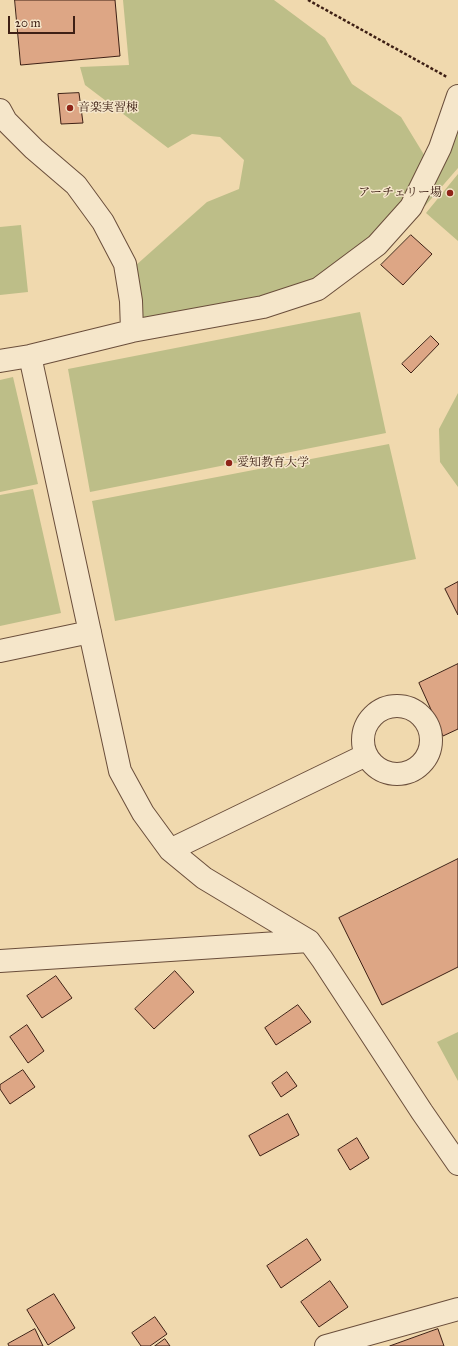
<!DOCTYPE html>
<html>
<head>
<meta charset="utf-8">
<style>
  body { margin:0 }
  #map { position:relative; width:458px; height:1346px; overflow:hidden; background:#f0d9ae; font-family:"IM FELL Great Primer",serif }
  canvas { display:block }
  .scale { position:absolute; left:8px; top:16px; width:67px; height:18px; box-sizing:border-box; border:2px solid #3e2015; border-top:0; padding-left:5px; font-size:12px; line-height:14px; white-space:nowrap; color:#3e2015; -webkit-text-stroke:3px #f5e6ca; paint-order:stroke }
</style>
</head>
<body>
<div id="map">
<canvas width="458" height="1346"></canvas>
<div class="scale">20 m</div>
</div>
<script>
const ctx = document.querySelector('canvas').getContext('2d');
ctx.lineJoin = 'round';
function paint(path, color) { ctx.fillStyle = color; ctx.fill(path, 'evenodd'); }
function stroke(path, color, width, dash) { ctx.strokeStyle = color; ctx.lineWidth = width; ctx.lineCap = dash ? 'butt' : 'round'; ctx.setLineDash(dash || []); ctx.stroke(path); }
function label(font, color, halo, rows, align = 'center') {
  ctx.font = font + ' "IM FELL Great Primer","Noto Serif JP",serif'; ctx.lineWidth = 3; ctx.setLineDash([]); ctx.textBaseline = 'middle'; ctx.strokeStyle = halo; ctx.fillStyle = color; for (const [text, x, y, turn = 0] of rows) {
    ctx.save(); ctx.translate(x, y); ctx.rotate((+turn || 0) * Math.PI / 180); ctx.textAlign = isNaN(turn) ? turn : align; if (halo) ctx.strokeText(text, 0, 0); ctx.fillText(text, 0, 0); ctx.restore();
  }
}
paint(new Path2D(`
  M123,0H274L325,38L352,84L401,117L426,158L404,201L371,238L315,281L261,300L141,321L135,266L207,202L239,189L244,160L220,137L192,134L168,148L85,85L80,67L129,65Z
  M458,118V168L425,206L421,202Z
  M458,174V241L426,213Z
  M21,225L28,292L0,295V227Z
  M360,312L386,433L90,492L68,369Z
  M13,377L38,484L0,492V380Z
  M458,393V487L440,462L439,429Z
  M389,444L416,559L115,621L92,501Z
  M33,489L61,613L0,626V495Z
  M458,1032V1081L437,1042Z`), '#bdbe88');
const building = new Path2D(`
  M15,0H115L120,56L21,65Z
  M79,93L83,123L61,124L58,94Z
  M411,235L432,254L403,285L381,265Z
  M431,336L439,344L411,373L402,364Z
  M458,582V615L445,589Z
  M458,664V729L443,736L419,683Z
  M458,859V967L382,1005L339,918Z
  M175,971L194,992L154,1029L135,1009Z
  M56,976L72,998L42,1018L27,996Z
  M298,1005L311,1022L276,1045L265,1028Z
  M27,1025L44,1051L28,1063L10,1037Z
  M23,1070L35,1087L10,1104L0,1089V1085Z
  M287,1072L297,1086L281,1097L272,1083Z
  M288,1114L299,1135L260,1156L249,1136Z
  M357,1138L369,1158L350,1170L338,1150Z
  M307,1239L321,1260L281,1288L267,1266Z
  M330,1281L348,1307L319,1327L301,1302Z
  M54,1294L75,1328L48,1345L27,1310Z
  M155,1317L167,1334L150,1346H141L132,1333Z
  M35,1329L43,1346H9L8,1344Z
  M438,1329L444,1346H390Z
  M165,1339L170,1346H155Z`);
paint(building, '#dda685');
stroke(building, '#3e2015', 1);
const minor = new Path2D(`
  M0,110L6,121L34,149L76,185L103,222L125,264L131,301L132,331
  M30,356L120,771L143,813L170,850L204,878L309,941L322,959L422,1112L458,1164
  M0,361L30,356L132,331L263,307L318,289L377,245L411,207L440,148L458,96
  M0,651L90,632
  M363 740a34 34 0 1 1 68 0a34 34 0 1 1-68 0Z
  M170,850L366,755
  M0,961L309,941
  M326,1346L458,1309`);
stroke(minor, '#6a4e3b', 24);
stroke(new Path2D(`
  M308,0L447,77`), '#3e2015', 2.5, [3, 2]);
stroke(minor, '#f5e6ca', 22);
for (const [x, y, r, color] of [
  [70,108,4,"#8f2418"],
  [450,193,4,"#8f2418"],
  [229,463,4,"#8f2418"]
]) { const dot = new Path2D(); dot.arc(x, y, r, 0, 2 * Math.PI); ctx.fillStyle = color; ctx.fill(dot); stroke(dot, '#f5e6ca', 1.5); }
label('12px', '#3e2015', '#f5e6ca', [
  ["音楽実習棟",78,108],
  ["アーチェリー場",442,193,"right"],
  ["愛知教育大学",237,463]
], 'left');
</script>
</body>
</html>
